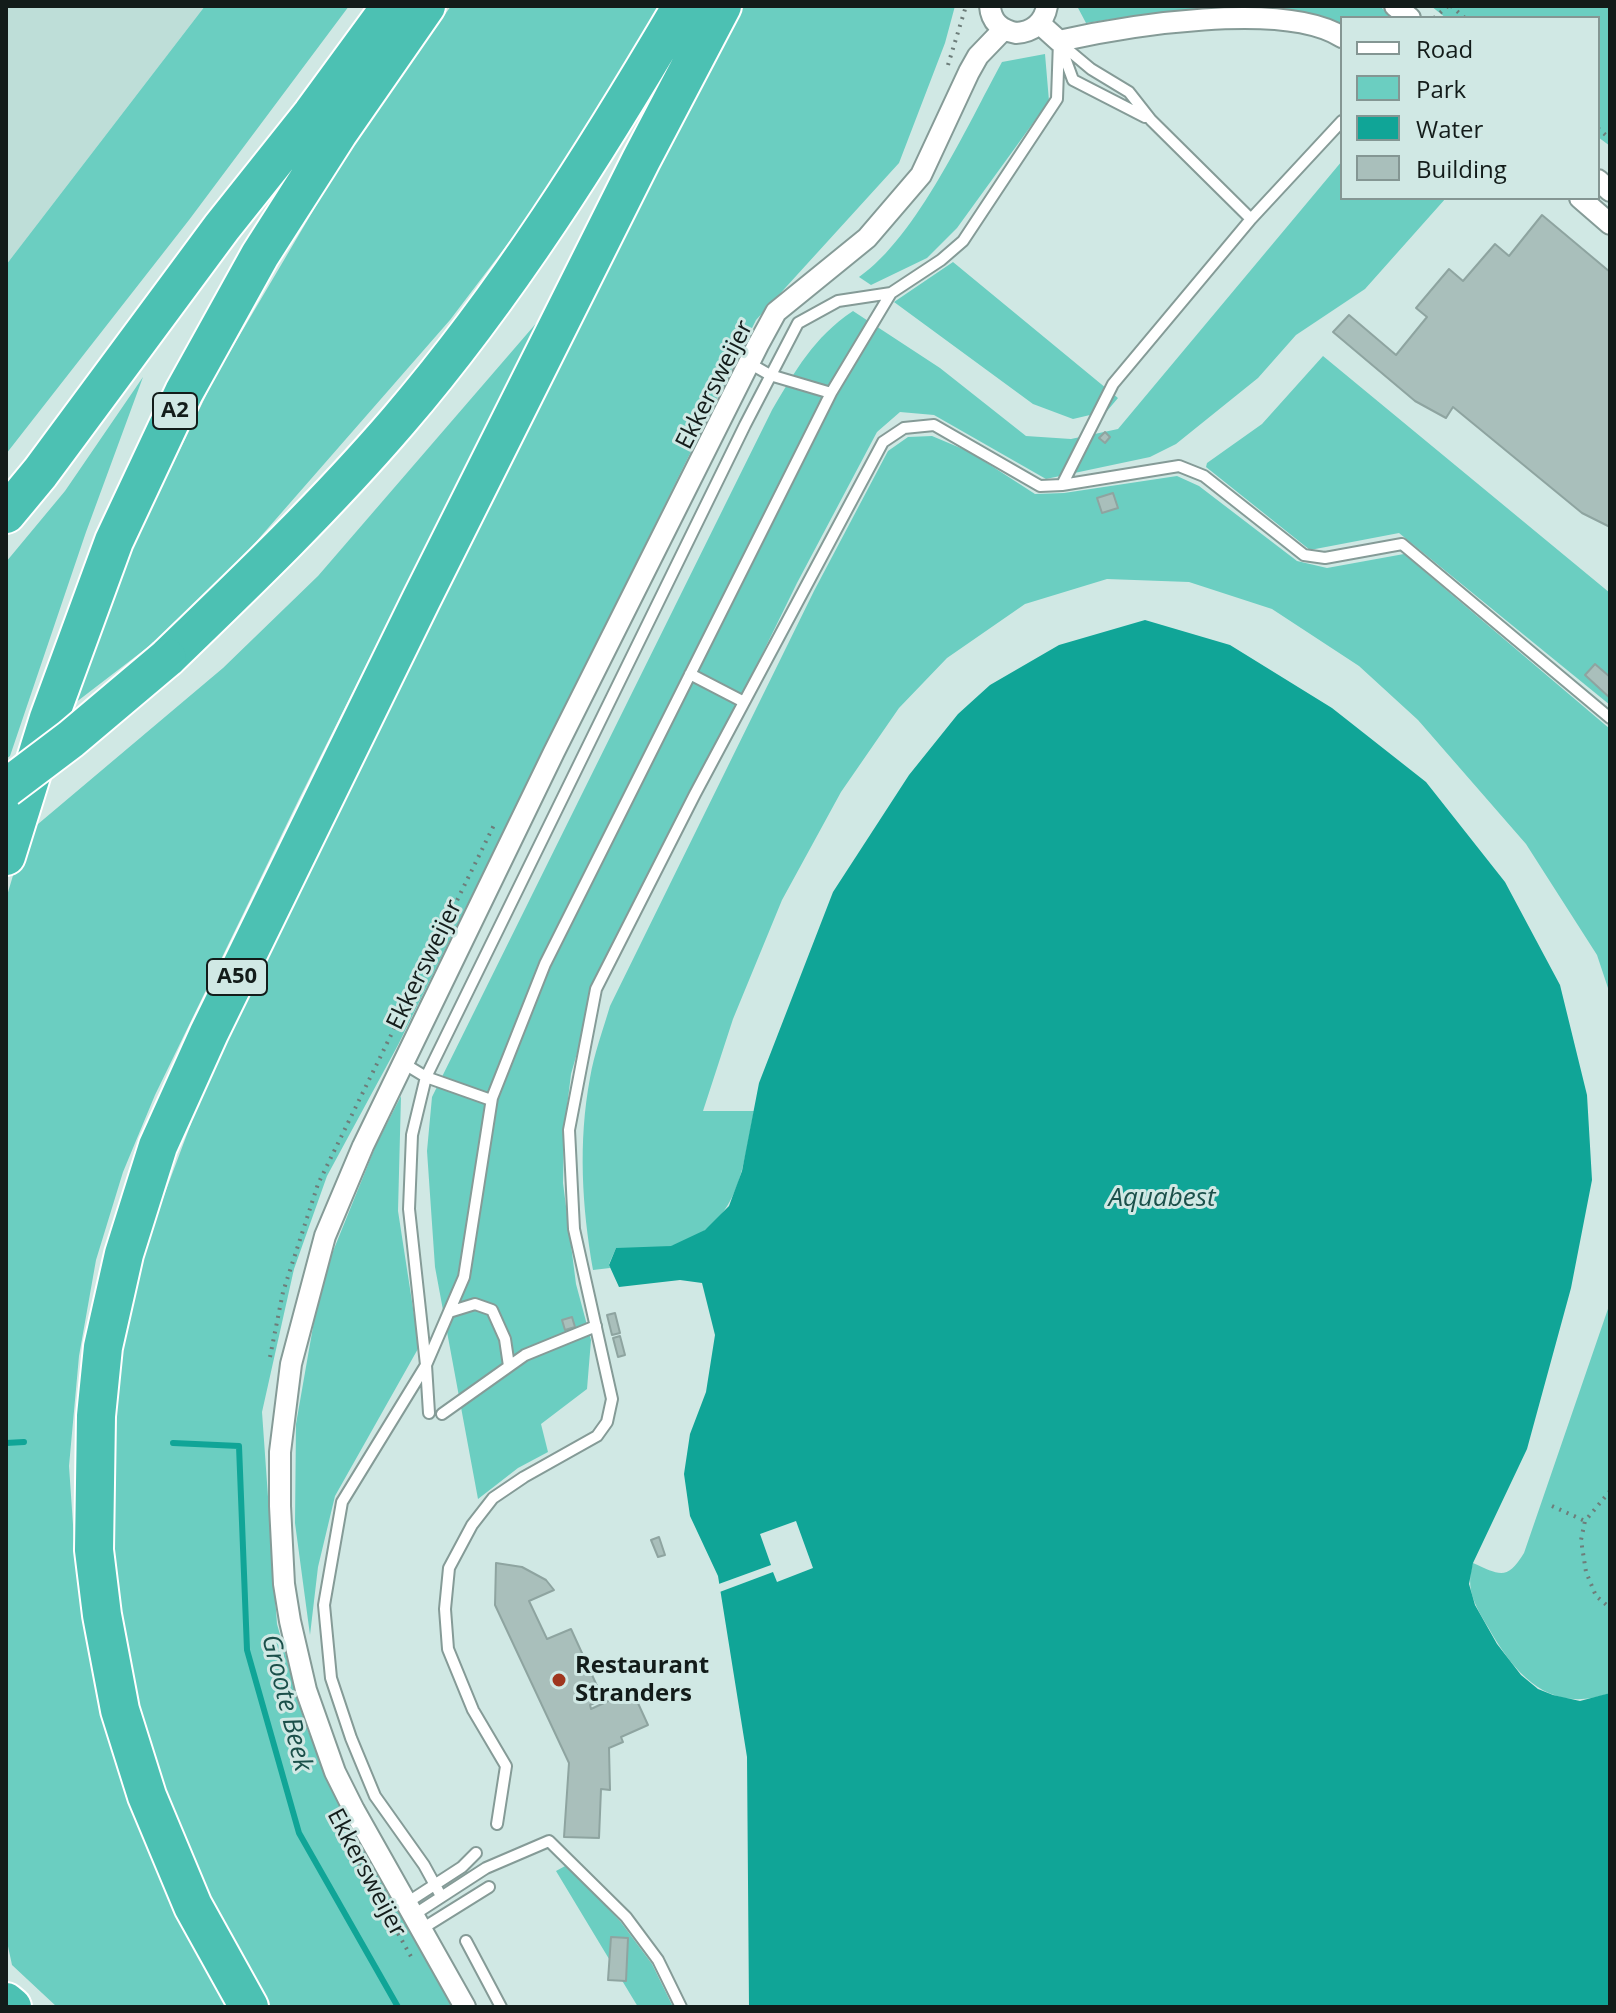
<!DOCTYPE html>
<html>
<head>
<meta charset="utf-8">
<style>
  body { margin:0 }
  #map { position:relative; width:1616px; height:2013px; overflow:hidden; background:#d0e8e4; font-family:"Open Sans",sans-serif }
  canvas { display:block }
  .frame { position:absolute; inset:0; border:8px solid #131c1a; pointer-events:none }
  .legend { position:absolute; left:1340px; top:16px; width:260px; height:184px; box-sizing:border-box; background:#d0e8e4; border:2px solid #849693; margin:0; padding:10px 14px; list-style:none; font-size:24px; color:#131c1a }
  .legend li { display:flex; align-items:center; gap:16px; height:40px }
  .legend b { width:40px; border:2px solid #849693 }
</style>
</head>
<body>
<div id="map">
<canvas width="1616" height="2013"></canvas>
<div class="frame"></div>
<ul class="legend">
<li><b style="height:10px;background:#fff"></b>Road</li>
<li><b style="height:22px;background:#6bcec1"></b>Park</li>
<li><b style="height:22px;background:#10a597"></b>Water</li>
<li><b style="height:22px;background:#a9bfbb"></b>Building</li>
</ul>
</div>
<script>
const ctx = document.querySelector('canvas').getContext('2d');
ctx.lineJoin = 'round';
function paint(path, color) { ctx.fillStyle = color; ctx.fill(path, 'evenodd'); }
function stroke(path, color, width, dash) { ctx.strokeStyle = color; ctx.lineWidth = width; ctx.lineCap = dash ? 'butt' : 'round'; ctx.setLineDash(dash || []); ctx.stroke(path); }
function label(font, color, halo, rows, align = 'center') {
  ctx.font = font + ' "Open Sans",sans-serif'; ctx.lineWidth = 6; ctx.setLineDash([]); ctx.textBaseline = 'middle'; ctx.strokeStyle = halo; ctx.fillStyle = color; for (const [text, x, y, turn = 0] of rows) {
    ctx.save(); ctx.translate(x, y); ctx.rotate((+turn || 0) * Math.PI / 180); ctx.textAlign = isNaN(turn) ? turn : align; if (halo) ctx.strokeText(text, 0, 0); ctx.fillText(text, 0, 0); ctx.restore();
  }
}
paint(new Path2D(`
  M6,6H205L6,265Z`), '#beded8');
paint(new Path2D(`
  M205,6H349L189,220L6,454V265Z
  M451,6H666L591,134L450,320L220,583L148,647L75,703L131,551L215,377L353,143Z
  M740,6H955L945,43L899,163L756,320L398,1045L327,1176L294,1269L262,1412L277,1624L305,1724L344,1814L453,2007H261L157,1793L104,1547L118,1359L138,1265L223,1038L434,607Z
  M1077,6H1380L1392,18H1342V24C1265,0 1165,10 1086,23Z
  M1431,6H1610V146L1598,137V18H1446Z
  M1045,54L1049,101L957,228L927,258L871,285L859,277C917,237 968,124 1002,62Z
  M1342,161V198H1446L1365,289L1296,335L1258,378L1176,444L1150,457L1046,479L934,415L900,412L877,432L797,583L592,1001L571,1074L564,1132L563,1183L576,1284L591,1340L587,1389L541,1424L548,1452L518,1468L478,1499L435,1267L427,1151L432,1097L772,410C796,370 813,338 853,311L940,368L1026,436L1071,439L1118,429Z
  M953,262L1118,398L1107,411L1073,419L1033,404L894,302Z
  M539,320L299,799L155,1095L123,1172L96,1260L79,1356L69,1466L75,1554L233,2007H57L12,1965L6,1937V899L25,835L223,668L318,576Z
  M1323,356L1610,593V705L1399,533L1310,550L1206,467L1207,463L1262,424Z
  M143,377L86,532L10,756L6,759V562L65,491Z
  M932,436L970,452L1035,494L1064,493L1177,476L1199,486L1297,561L1327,568L1404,554L1610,729V994L1597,955L1526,844L1418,720L1359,666L1272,609L1189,582L1107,579L1025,604L947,658L899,708L841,792L782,900L733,1019L703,1111H754C742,1170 740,1226 672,1246C656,1250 633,1248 616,1248L609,1264L610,1268L593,1270C582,1207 578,1142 590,1078C594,1054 603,1030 610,1006L814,591L888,451L908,437Z
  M401,1096L398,1211L419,1347L335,1496L318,1567L310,1635L295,1523L296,1424L321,1281L376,1145Z
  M1610,1303V1693C1550,1715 1515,1675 1488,1627C1475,1605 1465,1589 1473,1563C1500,1575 1507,1581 1524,1553Z
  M567,1865L620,1921L652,1964L673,2007H638L556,1871Z`), '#6bcec1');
paint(new Path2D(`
  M1145,620L1230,645L1332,708L1426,782L1505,882L1560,985L1587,1095L1592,1180L1571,1288L1527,1449L1473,1563L1469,1584L1475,1605L1497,1644L1521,1675L1538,1689L1553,1695L1580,1701L1610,1693V2007H749L747,1757L718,1576L690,1516L684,1474L690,1434L706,1392L715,1335L702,1283L680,1280L619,1287L609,1265L616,1248L671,1246L705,1230L729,1206L742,1171L759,1083L833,892L909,775L958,714L990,685L1059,645Z`), '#10a597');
paint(new Path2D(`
  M796,1521L813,1568L777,1582L773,1572L717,1593L716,1585L771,1565L760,1534Z`), '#d0e8e4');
stroke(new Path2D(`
  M6,1443L24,1442
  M173,1443L239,1446L247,1650L299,1833L398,2007`), '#10a597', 6);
const building = new Path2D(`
  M1542,215L1610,272V527L1582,513L1453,407L1446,418L1415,401L1333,332L1349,315L1396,355L1427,317L1416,308L1449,269L1463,281L1495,244L1509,256Z
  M1105,432L1110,437L1105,443L1099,438Z
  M1113,493L1118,508L1102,513L1097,498Z
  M1595,664L1610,677V698L1585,675Z
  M615,1313L620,1333L612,1335L607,1315Z
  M572,1317L575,1327L565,1330L562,1320Z
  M620,1336L625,1355L618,1357L613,1338Z
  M659,1537L665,1555L658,1557L651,1540Z
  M496,1563L522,1567L546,1580L554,1590L529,1601L547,1639L571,1629L603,1699L590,1705L591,1709L632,1690L648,1725L621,1737L623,1742L609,1748L610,1790L601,1789L599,1838L564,1837L569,1763L495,1605Z
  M611,1937L628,1938L626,1981L608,1980Z`);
paint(building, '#a9bfbb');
stroke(building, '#8ea4a0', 2);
const service = new Path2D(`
  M1060,43L1091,69L1129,92L1151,120L1251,219
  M1061,47L1073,80L1145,117
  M831,393L891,293
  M1062,485L1113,384L1251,219L1342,121
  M690,674L744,702
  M403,1063L426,1077L491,1100
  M449,1312L475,1304L492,1310L505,1339L509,1366
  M429,1413L426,1365L464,1277L492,1098L545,964L831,393L770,375L749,363
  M442,1414L525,1355L596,1326
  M497,1824L506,1766L473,1710L448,1649L445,1609L449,1568L472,1525L493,1498L524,1477L597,1436L607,1422L612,1399L574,1229L569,1130L596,989L695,794L883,442L904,428L934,425L1040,486L1062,485L1179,466L1204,476L1304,555L1325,558L1402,544L1610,718
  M441,1896L424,1865L375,1796L351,1738L331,1678L324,1605L342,1502L426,1365L409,1209L412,1135L426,1077L745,425L798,323L838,301L891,293L941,260L963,241L1057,99L1059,41
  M405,1904L462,1867L476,1853
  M412,1916L486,1868L549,1841L626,1917L658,1960L681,2007
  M420,1930L489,1887
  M466,1941L501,2007`);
const minor = new Path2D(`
  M990,6C991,22 1001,30 1016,33C1033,32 1044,23 1047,6
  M1395,6L1410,18
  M1039,23L1059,41C1126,26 1283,0 1342,37
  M1598,180L1610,191
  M1580,198L1610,224
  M465,2007L354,1810L335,1772L306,1690L290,1621L284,1584L280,1506V1452L291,1364L325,1236L363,1146L554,752L758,345L776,312L867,238L921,175L969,72L978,56L1004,29`);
const motorway = new Path2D(`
  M6,514L40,473L222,227L312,114L391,6
  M167,658C247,581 327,504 399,420C508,293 597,150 682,6
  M6,856L49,718L114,541L184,392L260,255L338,133L426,6
  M6,2002L12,2007
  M249,2007L193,1906L147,1796L120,1710L102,1615L94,1550L96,1416L103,1347L124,1254L158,1146L209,1033L421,600L641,160L722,6`);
stroke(service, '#859b97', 14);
stroke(minor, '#859b97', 24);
stroke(motorway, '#fff', 42);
stroke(new Path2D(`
  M1451,6L1465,18
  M1434,18L1448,6
  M948,65L966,6
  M1598,128L1610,139
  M270,1357L283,1292L318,1184L494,825
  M1610,1491L1585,1521L1581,1540L1586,1572L1596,1596L1610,1608
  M1552,1506L1585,1521
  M343,1836L413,1960`), '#6d7d7a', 4, [2, 6]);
stroke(service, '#fff', 10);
stroke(minor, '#fff', 20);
stroke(motorway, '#4cc1b3', 38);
const motorwayBridge = new Path2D(`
  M6,788L71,739L167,658`);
stroke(motorwayBridge, '#fff', 42, []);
stroke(motorwayBridge, '#4cc1b3', 38);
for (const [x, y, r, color] of [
  [559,1680,8,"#9f361e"]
]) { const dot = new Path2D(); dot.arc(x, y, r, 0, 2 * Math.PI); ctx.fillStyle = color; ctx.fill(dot); stroke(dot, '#d0e8e4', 3); }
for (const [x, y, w] of [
  [175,411,44],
  [237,977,60]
]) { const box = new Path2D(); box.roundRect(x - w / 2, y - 18, w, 36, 6); ctx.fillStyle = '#d0e8e4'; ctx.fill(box); stroke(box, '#131c1a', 2); }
label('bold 22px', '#131c1a', null, [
  ["A2",175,411],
  ["A50",237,977]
]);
label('24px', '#131c1a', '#d0e8e4', [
  ["Ekkersweijer",715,385,-63],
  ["Ekkersweijer",425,965,-64],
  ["Ekkersweijer",366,1873,62]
]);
label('bold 24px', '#131c1a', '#d0e8e4', [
  ["Restaurant",575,1666],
  ["Stranders",575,1694]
], 'left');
label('italic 26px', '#1b504a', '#d0e8e4', [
  ["Aquabest",1162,1199],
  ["Groote Beek",286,1703,76]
]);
</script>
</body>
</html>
